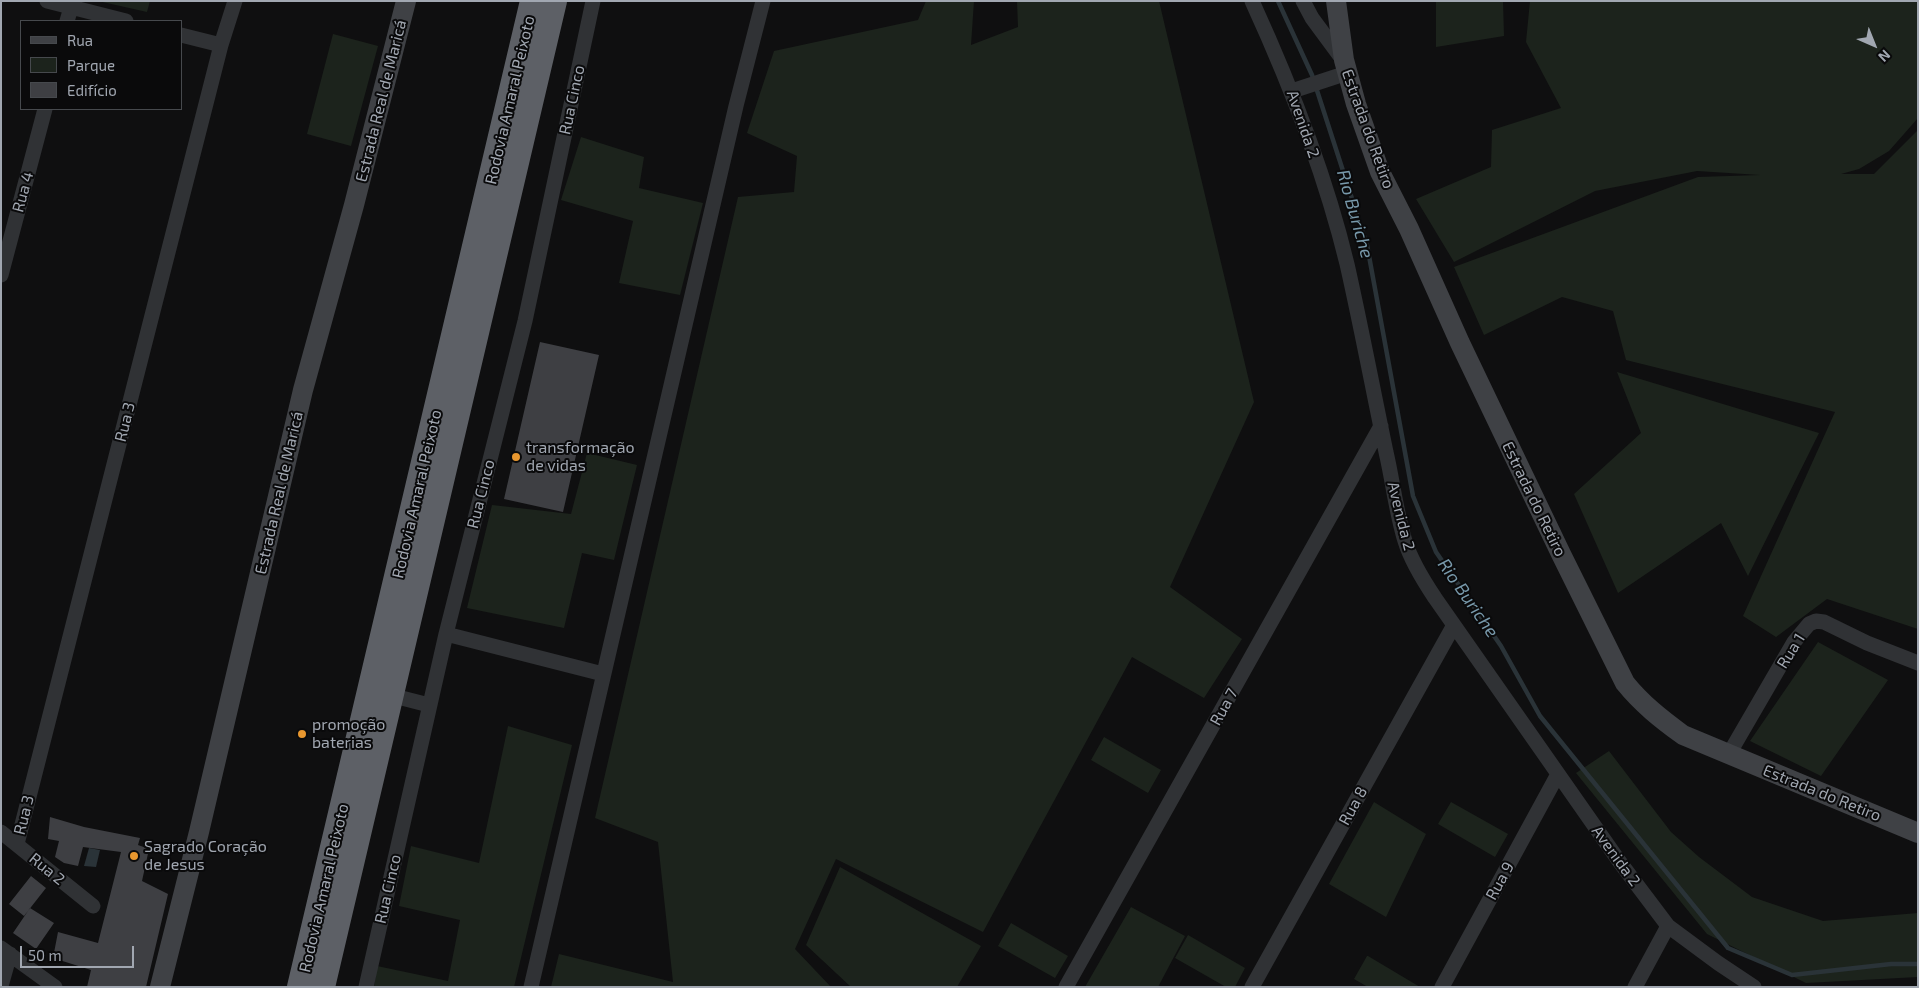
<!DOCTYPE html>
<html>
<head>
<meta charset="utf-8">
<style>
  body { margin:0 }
  #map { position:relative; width:1919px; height:988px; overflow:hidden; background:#0f0f10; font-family:"Exo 2",sans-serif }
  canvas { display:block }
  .frame { position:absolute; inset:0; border:2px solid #a1a7b1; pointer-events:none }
  .legend { position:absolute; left:20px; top:20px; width:162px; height:90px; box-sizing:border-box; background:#0a0a0b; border:1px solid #46494d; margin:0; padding:6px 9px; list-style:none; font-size:15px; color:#a1a7b1 }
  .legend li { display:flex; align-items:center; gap:10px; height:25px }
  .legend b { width:25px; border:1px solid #46494d }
  .north { position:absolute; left:1849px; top:20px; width:50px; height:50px; -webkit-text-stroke:4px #0a0a0b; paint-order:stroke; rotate:136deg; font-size:14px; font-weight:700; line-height:20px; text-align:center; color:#a1a7b1 }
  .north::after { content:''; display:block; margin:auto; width:18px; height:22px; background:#a1a7b1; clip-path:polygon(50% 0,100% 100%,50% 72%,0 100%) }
  .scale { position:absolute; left:20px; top:946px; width:114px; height:22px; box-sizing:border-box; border:2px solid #a1a7b1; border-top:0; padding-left:6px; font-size:15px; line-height:18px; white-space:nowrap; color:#a1a7b1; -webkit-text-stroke:4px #0a0a0b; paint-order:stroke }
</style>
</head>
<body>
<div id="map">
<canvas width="1919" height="988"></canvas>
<div class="frame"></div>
<ul class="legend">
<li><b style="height:6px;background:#3f4145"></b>Rua</li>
<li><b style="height:14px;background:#1c231c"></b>Parque</li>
<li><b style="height:14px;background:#3e3f43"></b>Edifício</li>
</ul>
<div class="north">N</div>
<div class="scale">50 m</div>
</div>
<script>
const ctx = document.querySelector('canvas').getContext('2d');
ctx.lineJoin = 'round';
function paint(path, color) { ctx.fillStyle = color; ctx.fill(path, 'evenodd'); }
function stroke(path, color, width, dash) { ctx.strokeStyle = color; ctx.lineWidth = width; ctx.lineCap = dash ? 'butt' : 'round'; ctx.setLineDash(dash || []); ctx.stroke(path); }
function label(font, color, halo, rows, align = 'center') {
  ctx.font = font + ' "Exo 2",sans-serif'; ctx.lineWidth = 4; ctx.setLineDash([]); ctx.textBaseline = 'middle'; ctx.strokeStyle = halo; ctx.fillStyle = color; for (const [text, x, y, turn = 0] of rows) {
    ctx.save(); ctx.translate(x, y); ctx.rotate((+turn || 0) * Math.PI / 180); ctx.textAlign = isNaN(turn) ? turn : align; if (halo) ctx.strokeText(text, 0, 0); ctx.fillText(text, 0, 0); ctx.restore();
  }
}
paint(new Path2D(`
  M98,1H150L147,12Z
  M926,1H974L971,45L1018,27L1017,1H1159L1254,402L1170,587L1242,639L1204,698L1132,657L983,932L836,859L795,949L831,987H551L559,954L673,982L658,842L595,818L738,197L794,192L797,156L747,133L774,51L918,20Z
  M1436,1H1503L1504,36L1436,47Z
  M1530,1H1918V118L1889,151L1859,169L1841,174H1874L1918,130V629L1827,599L1776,637L1743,616L1835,412L1626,360L1613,311L1562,297L1484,335L1454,267L1698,177L1760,175L1697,171L1595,191L1454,262L1416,199L1491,167L1492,130L1561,108L1526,42Z
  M333,34L378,46L351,146L307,134Z
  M581,137L644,157L639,188L703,203L680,295L619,283L633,221L561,200Z
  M1617,372L1819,433L1748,576L1721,523L1618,593L1574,494L1641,433Z
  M587,453L637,465L614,560L582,553L564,628L467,608L492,505L571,514Z
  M1818,642L1888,680L1821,776L1750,741Z
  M508,726L572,745L514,987H374L377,966L448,981L460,920L399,906L411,846L479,863Z
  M1104,737L1161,770L1148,793L1091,760Z
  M1609,751L1671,832L1699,857L1752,897L1823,921L1918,913V977L1806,983L1707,934L1576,773Z
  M1374,802L1426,834L1386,917L1329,884Z
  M1451,802L1508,834L1495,857L1438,824Z
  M840,867L981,946L957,987H851L806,945Z
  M1131,907L1185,936L1158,987H1085Z
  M1011,923L1068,956L1055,978L998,946Z
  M1188,935L1245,968L1235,987H1226L1175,958Z
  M1367,956H1368L1420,987H1368L1354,979Z`), '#1c231c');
paint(new Path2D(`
  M89,848L100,850L96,867L84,866Z`), '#2a3338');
stroke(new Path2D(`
  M1278,1L1312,75L1367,245L1413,496L1436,552L1501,646L1540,716L1728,948L1792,975L1891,964H1918`), '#2a3338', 4.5);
paint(new Path2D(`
  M540,342L599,355L563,512L504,499Z
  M50,817L84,827L140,838L138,845L149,849L142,881L168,894L146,987H87L91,970L53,958L58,932L98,943L121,852L83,847L78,866L64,863L55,857L59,841L48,839Z
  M31,876L46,888L24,916L9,904Z
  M30,908L54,923L36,949L13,933Z`), '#3e3f43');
stroke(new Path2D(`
  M47,1L126,21
  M1252,1C1291,86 1325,173 1347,264C1361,326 1373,390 1386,452C1393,482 1396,512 1405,541C1411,561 1423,580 1435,598L1619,861L1668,926L1718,963L1754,987
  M1303,1L1312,18L1343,60
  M67,21L73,1
  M181,35L221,45
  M1292,91L1347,73
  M1,275L45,109
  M446,634L603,674
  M390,695L429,705
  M1729,754L1794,642L1809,624L1816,621L1824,622L1867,643L1918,663
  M1,832L93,906
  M17,844L221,45L235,1
  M1,948L55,987
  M1,986L10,954
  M366,987L446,634L525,321L593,1
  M531,987L736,106L763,1
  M1066,987L1381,426
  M1252,987L1454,625
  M1442,987L1558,774
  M1635,987L1668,926`), '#303235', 15);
stroke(new Path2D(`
  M1336,1L1344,60L1356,104L1380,172L1409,229L1460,343L1561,554L1625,683C1642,704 1661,719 1683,735L1918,833
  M160,987L199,832L303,390L354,205L406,1`), '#3f4145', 20);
stroke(new Path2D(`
  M300,987L533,1
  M322,987L554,1`), '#5d6066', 26);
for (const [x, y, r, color] of [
  [516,457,5,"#e8972f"],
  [302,734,5,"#e8972f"],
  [134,856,5,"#e8972f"]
]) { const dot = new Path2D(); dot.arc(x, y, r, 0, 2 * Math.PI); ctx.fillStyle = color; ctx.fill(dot); stroke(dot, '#0a0a0b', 2); }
label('16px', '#a1a7b1', '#0a0a0b', [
  ["Rodovia Amaral Peixoto",510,100,-77],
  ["Rua Cinco",572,100,-78],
  ["Estrada Real de Maricá",381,101,-76],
  ["Avenida 2",1303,124,71],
  ["Estrada do Retiro",1368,129,70],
  ["Rua 4",23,192,-75],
  ["Rua 3",125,422,-76],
  ["Estrada Real de Maricá",279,493,-77],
  ["Rodovia Amaral Peixoto",417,494,-77],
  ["Rua Cinco",481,494,-76],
  ["Estrada do Retiro",1534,499,64],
  ["Avenida 2",1401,516,76],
  ["Rua 1",1791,651,-58],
  ["Rua 7",1224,707,-61],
  ["Estrada do Retiro",1822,793,22],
  ["Rua 8",1353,806,-61],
  ["Rua 3",24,815,-76],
  ["Avenida 2",1616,856,54],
  ["Rua 2",47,869,39],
  ["Rua 9",1500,881,-61],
  ["Rodovia Amaral Peixoto",324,888,-77],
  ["Rua Cinco",388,889,-77]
]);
label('16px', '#a1a7b1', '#0a0a0b', [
  ["transformação",526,448],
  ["de vidas",526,466],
  ["promoção",312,725],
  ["baterias",312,743],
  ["Sagrado Coração",144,847],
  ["de Jesus",144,865]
], 'left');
label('italic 18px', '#7899ab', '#0a0a0b', [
  ["Rio Buriche",1355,214,74],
  ["Rio Buriche",1468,598,55]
]);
</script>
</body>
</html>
